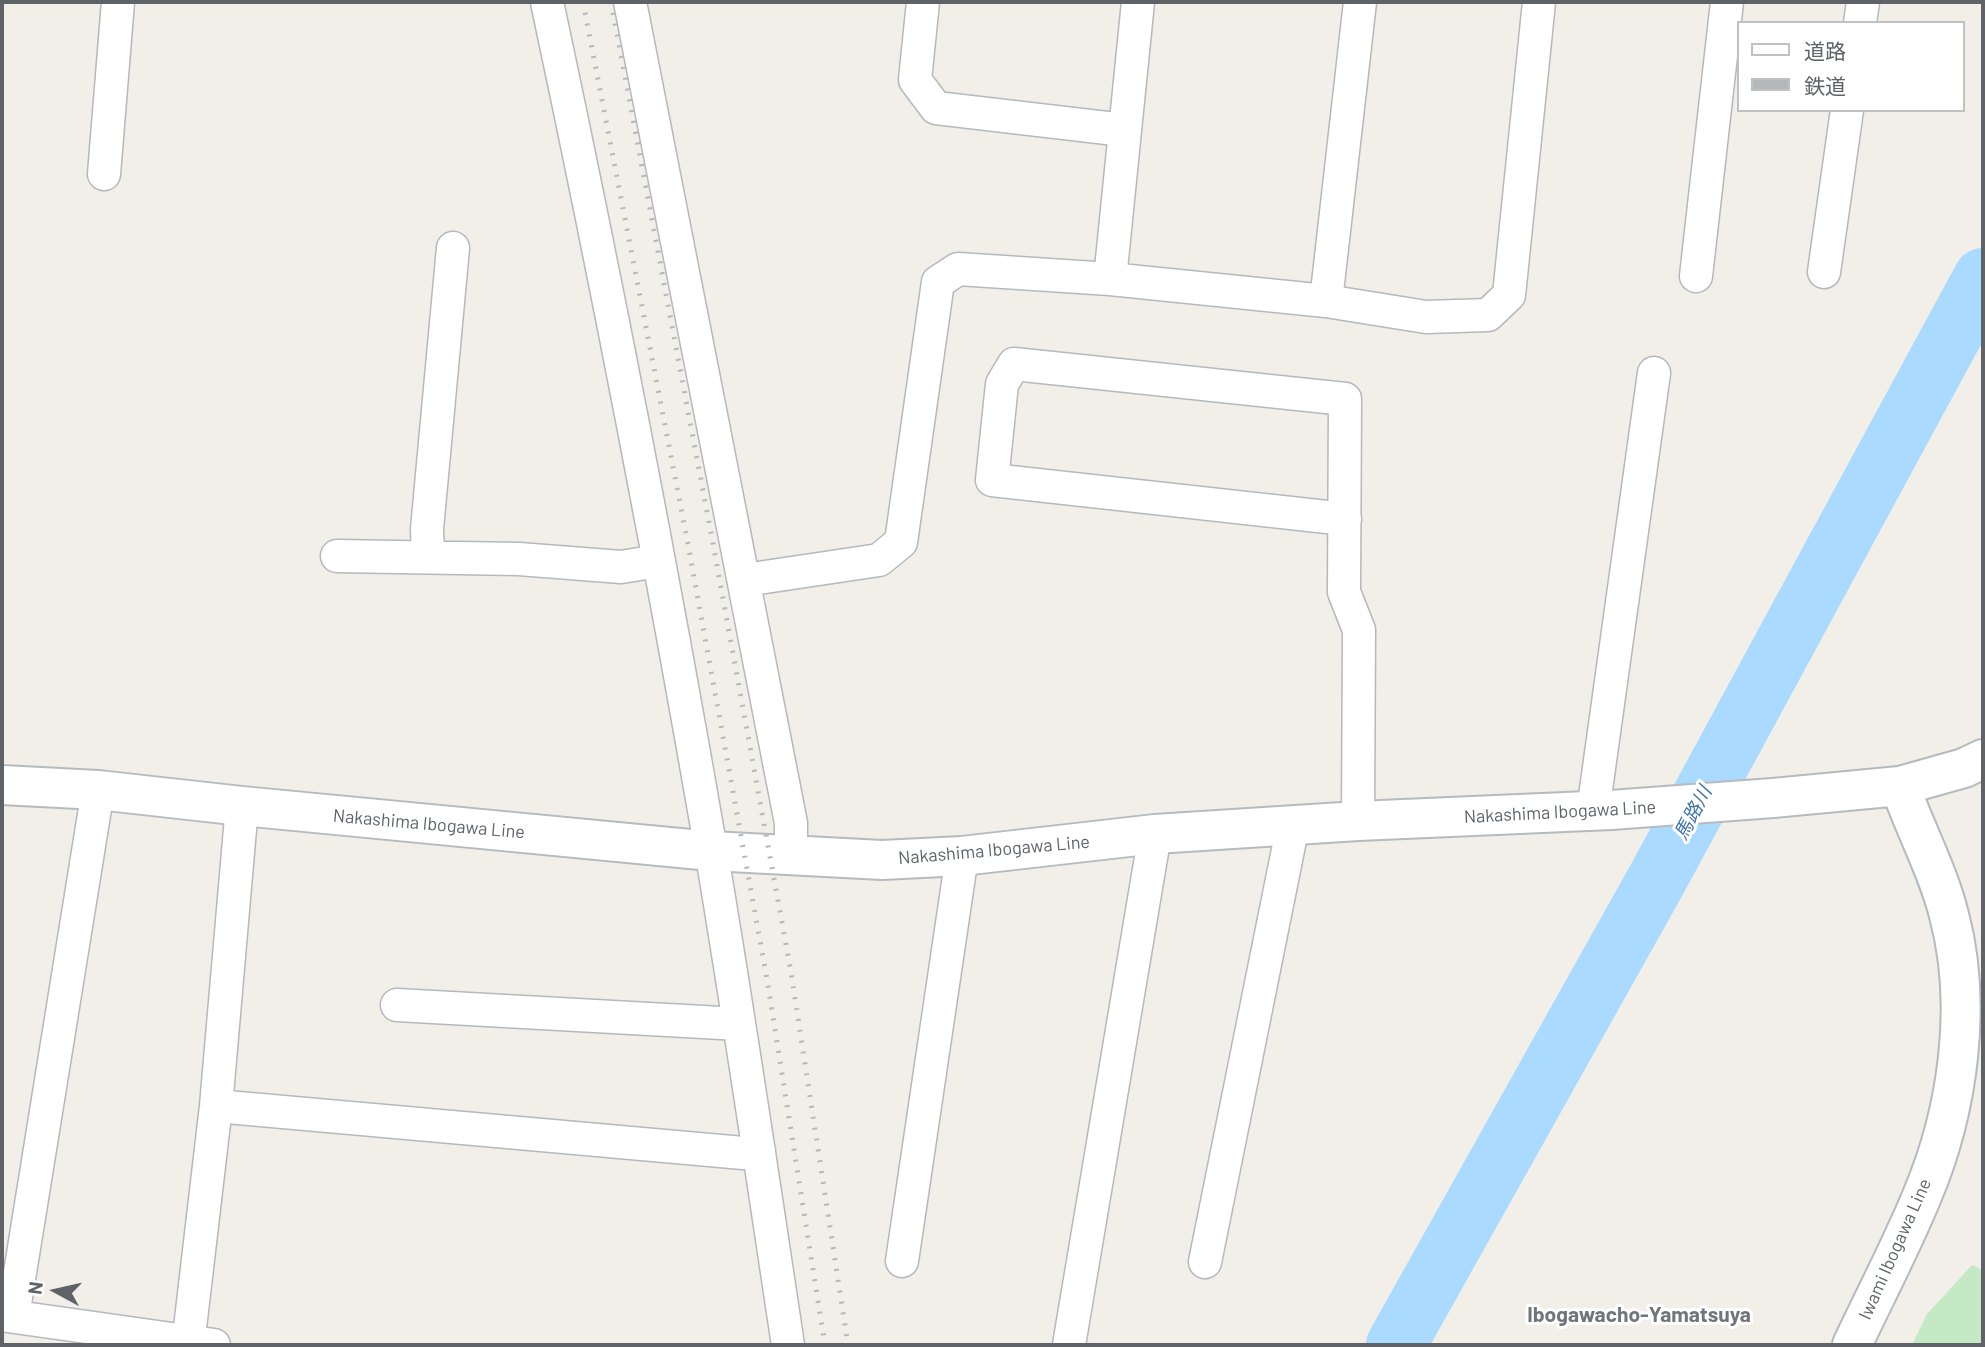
<!DOCTYPE html>
<html>
<head>
<meta charset="utf-8">
<style>
  body { margin:0 }
  #map { position:relative; width:1985px; height:1347px; overflow:hidden; background:#f1efe8; font-family:Barlow,"Noto Sans JP",sans-serif }
  canvas { display:block }
  .frame { position:absolute; inset:0; border:4px solid #5f6368; pointer-events:none }
  .legend { position:absolute; left:1737px; top:21px; width:228px; height:91px; box-sizing:border-box; background:#fff; border:2px solid #bfc1c3; margin:0; padding:9px 12px; list-style:none; font-size:21px; color:#5f6368 }
  .legend li { display:flex; align-items:center; gap:14px; height:35px }
  .legend b { width:35px; border:2px solid #bfc1c3 }
  .north { position:absolute; left:21px; top:1256px; width:70px; height:70px; -webkit-text-stroke:5px #fff; paint-order:stroke; rotate:278deg; font-size:19px; font-weight:700; line-height:28px; text-align:center; color:#5f6368 }
  .north::after { content:''; display:block; margin:auto; width:24px; height:32px; background:#5f6368; clip-path:polygon(50% 0,100% 100%,50% 72%,0 100%) }
</style>
</head>
<body>
<div id="map">
<canvas width="1985" height="1347"></canvas>
<div class="frame"></div>
<ul class="legend">
<li><b style="height:9px;background:#fff"></b>道路</li>
<li><b style="height:9px;background:#b6b7b8"></b>鉄道</li>
</ul>
<div class="north">N</div>
</div>
<script>
const ctx = document.querySelector('canvas').getContext('2d');
ctx.lineJoin = 'round';
function paint(path, color) { ctx.fillStyle = color; ctx.fill(path, 'evenodd'); }
function stroke(path, color, width, dash) { ctx.strokeStyle = color; ctx.lineWidth = width; ctx.lineCap = dash ? 'butt' : 'round'; ctx.setLineDash(dash || []); ctx.stroke(path); }
function label(font, color, halo, rows, align = 'center') {
  ctx.font = font + ' Barlow,"Noto Sans JP",sans-serif'; ctx.lineWidth = 6; ctx.setLineDash([]); ctx.textBaseline = 'middle'; ctx.strokeStyle = halo; ctx.fillStyle = color; for (const [text, x, y, turn = 0] of rows) {
    ctx.save(); ctx.translate(x, y); ctx.rotate((+turn || 0) * Math.PI / 180); ctx.textAlign = isNaN(turn) ? turn : align; if (halo) ctx.strokeText(text, 0, 0); ctx.fillText(text, 0, 0); ctx.restore();
  }
}
paint(new Path2D(`
  M1972,1265L1983,1270V1345H1912L1927,1314Z`), '#c5e8c5');
stroke(new Path2D(`
  M1396,1345L1656,881L1983,278`), '#aadaff', 60);
const minor = new Path2D(`
  M547,2C607,283 662,567 711,850C739,1015 763,1180 788,1345
  M630,2L791,823V856
  M923,2L915,80L936,108L1124,130
  M1860,23L1863,2
  M104,174L118,2
  M1824,272L1847,110
  M1696,276L1727,2
  M1110,279L1138,2
  M1326,301L1360,2
  M1345,519L992,480L1002,384L1014,364L1345,399L1344,592L1359,630L1358,821
  M337,556L519,559L621,567L658,561
  M428,557L427,529L453,248
  M745,580L879,560L901,542L938,282L958,269L1110,279L1326,301L1426,317L1488,315L1509,295L1539,2
  M1593,811L1654,373
  M397,1005L739,1024
  M216,1106L743,1153L759,1151
  M902,1261L962,856
  M1205,1262L1293,825
  M2,1315L214,1345
  M13,1316L98,790
  M188,1345L216,1106L242,806
  M1069,1345L1155,834`);
const secondary = new Path2D(`
  M2,785L98,790L242,806L711,851L882,860L962,856L1155,834L1358,821L1611,810L1773,798L1900,786L1964,768L1983,759
  M1852,1345C1875,1296 1901,1247 1922,1196C1958,1111 1973,1005 1949,915C1938,871 1915,829 1900,786`);
stroke(minor, '#b5b8bc', 35);
stroke(secondary, '#b6babf', 42);
stroke(minor, '#fff', 32);
stroke(secondary, '#fff', 38);
stroke(new Path2D(`
  M583,2L688,544L767,979L825,1345
  M611,2L714,549L791,972L848,1345`), '#b6b7b8', 5, [2, 9]);
label('18px', '#5f6368', '#fff', [
  ["Nakashima Ibogawa Line",1560,812,-3],
  ["Nakashima Ibogawa Line",429,824,5],
  ["Nakashima Ibogawa Line",994,850,-5],
  ["Iwami Ibogawa Line",1895,1249,-66]
]);
label('italic 19px', '#4174aa', '#fff', [
  ["馬路川",1693,813,-62]
]);
label('bold 21px', '#70757a', '#fff', [
  ["Ibogawacho-Yamatsuya",1639,1315]
]);
</script>
</body>
</html>
